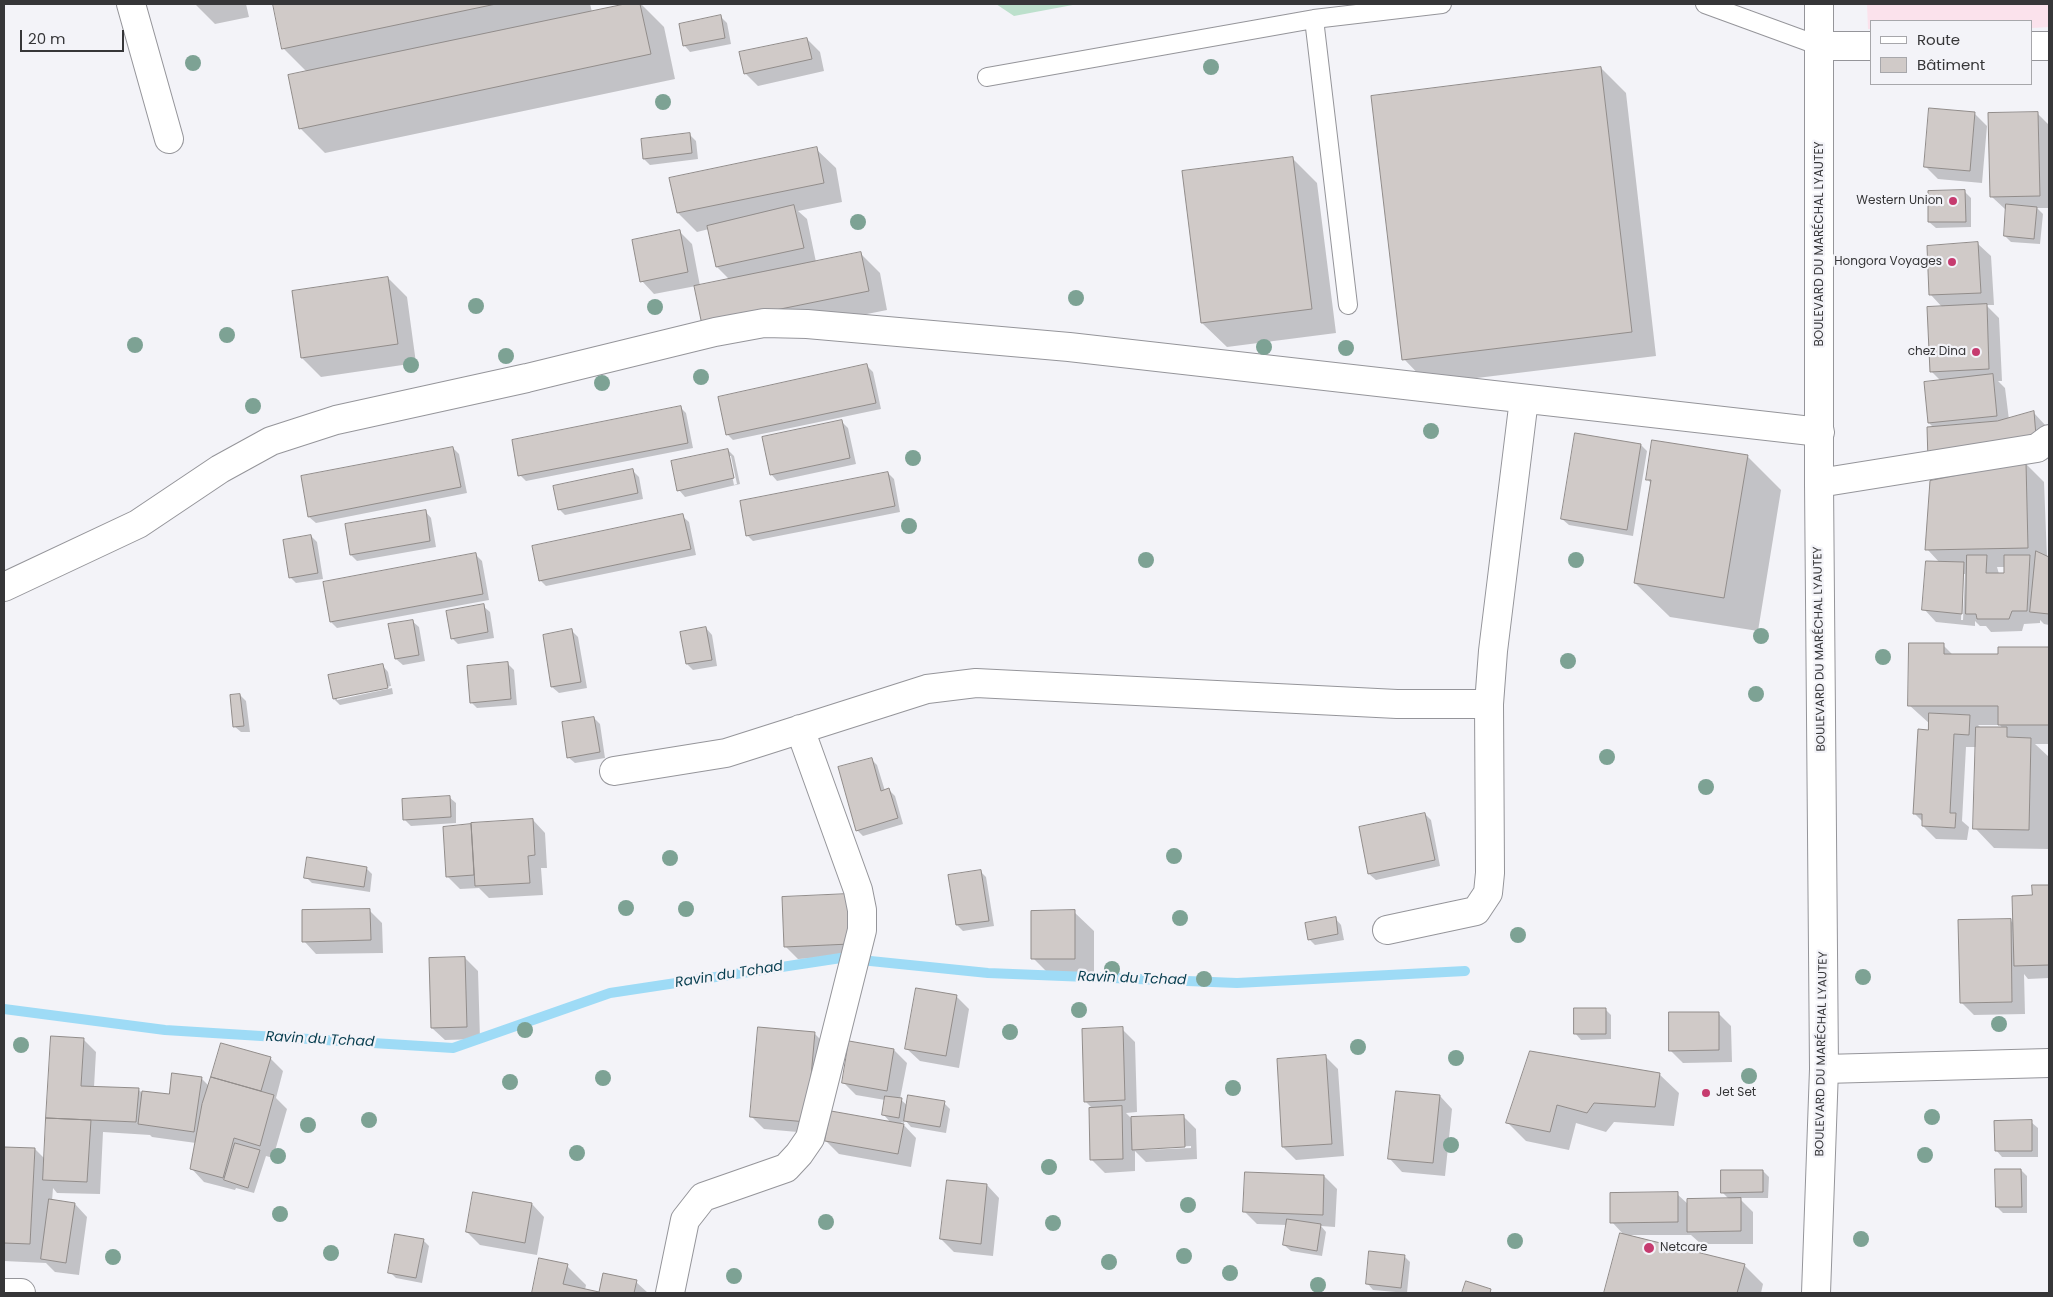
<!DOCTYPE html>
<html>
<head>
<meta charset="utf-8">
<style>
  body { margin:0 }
  #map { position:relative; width:2053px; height:1297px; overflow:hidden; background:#f3f3f8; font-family:Poppins,sans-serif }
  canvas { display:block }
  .frame { position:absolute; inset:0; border:5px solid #363638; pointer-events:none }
  .legend { position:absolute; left:1870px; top:20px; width:162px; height:65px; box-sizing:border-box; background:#f3f3f8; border:1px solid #a7a7ab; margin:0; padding:6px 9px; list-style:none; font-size:15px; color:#363638 }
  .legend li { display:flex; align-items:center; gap:10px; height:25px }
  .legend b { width:25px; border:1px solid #a7a7ab }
  .scale { position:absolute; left:20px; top:30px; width:104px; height:22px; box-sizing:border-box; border:2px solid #363638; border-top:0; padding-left:6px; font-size:15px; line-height:18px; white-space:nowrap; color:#363638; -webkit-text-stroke:4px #f3f3f8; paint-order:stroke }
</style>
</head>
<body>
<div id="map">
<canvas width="2053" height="1297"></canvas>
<div class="frame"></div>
<ul class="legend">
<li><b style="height:6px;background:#fff"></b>Route</li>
<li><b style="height:14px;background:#d0cac8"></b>Bâtiment</li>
</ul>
<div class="scale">20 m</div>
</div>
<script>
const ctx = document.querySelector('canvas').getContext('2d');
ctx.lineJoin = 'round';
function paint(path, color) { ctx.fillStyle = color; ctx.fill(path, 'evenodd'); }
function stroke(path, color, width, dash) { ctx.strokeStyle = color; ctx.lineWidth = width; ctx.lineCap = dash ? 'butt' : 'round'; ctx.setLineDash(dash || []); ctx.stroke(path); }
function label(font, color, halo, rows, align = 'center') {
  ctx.font = font + ' Poppins,sans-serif'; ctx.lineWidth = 4.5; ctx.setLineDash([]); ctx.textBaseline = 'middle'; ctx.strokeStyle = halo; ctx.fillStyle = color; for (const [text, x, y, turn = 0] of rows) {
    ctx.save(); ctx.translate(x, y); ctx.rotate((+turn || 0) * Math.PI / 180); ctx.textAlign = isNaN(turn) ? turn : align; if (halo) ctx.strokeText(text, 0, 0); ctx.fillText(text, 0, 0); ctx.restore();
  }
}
paint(new Path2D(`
  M1867,4H2049V27L2032,28V21H1872V29H1868Z`), '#fbe2ec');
paint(new Path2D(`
  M996,4H1078L1014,16Z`), '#bce0cc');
paint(new Path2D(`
  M195,4H246L249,17L215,24Z
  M274,4H590L592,12L631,4H641L664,27L675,79L325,153L300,128L307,72L283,48Z
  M721,17L727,23L731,44L690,52L684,45Z
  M807,39L820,52L824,71L758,86L745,73Z
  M1601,68L1626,93L1656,356L1428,384L1404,359Z
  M1974,113L1987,126L1982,183L1938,179L1925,166Z
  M2037,113L2049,125V208H2037L2043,214L2040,244L2011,242L2005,236L2007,209H2005L1992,197Z
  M690,135L696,141L698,159L650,165L644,159Z
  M816,149L836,168L842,202L798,211L807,219L816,262L861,254L880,273L887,310L722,343L696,286L654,294L642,281L679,231L692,244L700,286L730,280L717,267L709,229L697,232L678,213Z
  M1292,158L1317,183L1336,333L1227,347L1202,323Z
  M1965,192L1971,198V227L1936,228L1929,222Z
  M1978,244L1991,256L1994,305H1986L1999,318L2002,381H1998L2005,388L2009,420L2034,413L2046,426L2048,449L1934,428L1929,423L1941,381L1931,371L1943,308L1931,295Z
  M388,278L407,297L416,363L321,377L302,358Z
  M867,366L873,372L881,409L733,440L727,434Z
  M680,407L686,413L693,448L526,481L520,475Z
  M842,422L848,428L856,464L777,481L771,474Z
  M1576,434L1641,445L1647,451L1633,536L1569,525L1562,519Z
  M453,448L459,454L467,493L316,523L309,517Z
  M728,450L734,456L740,484L685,497L679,490ZM728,456H731L737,484L734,485Z
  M1747,456L1781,490L1758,631L1670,617L1635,583L1652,484L1647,479Z
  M2025,463L2044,482L2047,558L2049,559V625L2044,624L2040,620V623L2024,624L2022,631L1991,632L1986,626H1980L1975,621V626L1936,622L1924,609L1940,563L1927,549ZM1997,567H2005V574H1999ZM1963,574H1965L1963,620H1961Z
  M633,471L639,477L643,499L565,515L559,509Z
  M888,473L894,479L900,512L753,541L747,535Z
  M425,511L431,518L436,547L357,561L351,555L346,525Z
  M682,516L689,522L696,555L546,586L540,580Z
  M311,536L317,542L323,579L296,583L290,577Z
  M475,554L482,561L489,600L337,628L331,622Z
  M483,606L490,612L494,638L458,644L452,638Z
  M412,621L419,627L425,661L403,665L396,659Z
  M706,628L712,635L717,666L693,670L687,664Z
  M572,631L578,637L587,688L559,693L552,687L544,636Z
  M1943,645L1953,655L2000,656L1999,648L2049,649V744H2035L2049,757L2048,849L1994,848L1975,828L1977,747H1966L1962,821L1969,827L1967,840L1936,839L1923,826V822L1914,813L1930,724L1909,705ZM1978,725H2000L2003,729H1982Z
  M508,664L514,670L517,705L477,708L471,702Z
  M382,665L388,672L391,686L337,697V700L392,688L393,694L340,705L334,699Z
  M240,695L246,701L250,732H241L234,726Z
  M594,718L600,724L605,758L575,763L568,757Z
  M871,759L877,765L885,791L889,790L895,796L903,824L863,836L857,830Z
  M449,797L456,803V823L411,826L405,820Z
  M1425,814L1431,820L1440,866L1376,880L1369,874Z
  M533,820L545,833L547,868H541L543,895L489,898L479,888L460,889L447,876L444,828Z
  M366,868L372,874L370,892L312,883L306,877Z
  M980,871L986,877L994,926L963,931L957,925L950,876Z
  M2033,886H2049V978L2028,979L2024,974L2025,1014L1974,1015L1961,1002L2010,920L2014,924L2033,896Z
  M784,898L862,956L798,959L785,946Z
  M369,910L382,923L383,953L316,954L304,941Z
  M1074,912L1094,931V977H1052L1033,958Z
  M1335,918L1341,925L1344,940L1315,945L1309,939Z
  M465,958L478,971L480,1039L445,1040L432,1028Z
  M956,996L969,1009L959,1068L920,1061L907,1049Z
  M1605,1009L1611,1015V1039L1581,1040L1575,1033Z
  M1718,1013L1731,1026L1732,1062L1683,1063L1670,1050Z
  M1122,1029L1135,1042L1137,1112L1126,1113L1132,1119L1183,1116L1196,1129L1197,1159L1146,1162L1135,1151V1171L1105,1173L1092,1160L1093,1109L1085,1101ZM1191,1146V1148L1144,1150V1148Z
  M815,1034L828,1047L820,1134L764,1129L751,1116Z
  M83,1039L96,1052L94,1087L138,1089L143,1094L170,1096L201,1078L209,1086L222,1045L271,1059L283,1071L276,1098L287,1109L273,1158L266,1156L254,1193L236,1188L235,1190L204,1182L192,1169L196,1143L152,1137L150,1135L103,1132L100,1194L57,1193L53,1188L52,1201L75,1204L87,1217L79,1275L55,1272L46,1263L4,1261V1148L35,1149L46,1160Z
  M850,1042L894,1050L907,1063L900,1099L908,1106L944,1103L950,1109L946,1133L911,1127L905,1120L904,1123L901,1122L916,1138L911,1167L839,1154L826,1141L891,1123L883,1114L885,1100L856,1095L843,1082Z
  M1531,1052L1659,1074L1679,1093L1674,1126L1614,1122L1606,1132L1576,1123L1569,1150L1526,1141L1507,1122Z
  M1325,1056L1338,1069L1344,1156L1296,1160L1283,1147L1278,1060Z
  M1440,1096L1452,1109L1445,1176L1402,1172L1390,1159Z
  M2031,1122L2038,1128V1157H2002L1996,1150Z
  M2021,1170L2027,1176V1213H2003L1997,1207Z
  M1763,1171L1769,1177L1768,1198H1739L1753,1212V1244H1701L1691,1235H1629L1744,1265L1763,1284L1761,1293H1606L1621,1234L1624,1235L1612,1222L1677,1194L1688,1204L1729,1199L1722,1192Z
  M1324,1176L1337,1189L1335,1227L1321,1226L1326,1232L1322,1256L1291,1251L1284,1245L1287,1225L1257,1224L1244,1211Z
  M987,1185L999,1198L993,1256L954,1252L941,1239Z
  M532,1204L544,1217L537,1255L480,1245L467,1232Z
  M423,1240L429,1246L422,1283L396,1278L390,1272Z
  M1404,1256L1410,1262L1407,1293L1373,1290L1367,1283Z
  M540,1260L567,1266L586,1285L585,1290L598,1293H533Z
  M604,1274L636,1282L648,1293H600Z`), '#0003');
stroke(new Path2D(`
  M4,1009L165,1030L453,1048L610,993L841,958L988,973L1237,983L1465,971`), '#9edbf6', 10);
const building = new Path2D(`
  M273,4H496L282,49Z
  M625,4H640L651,54L299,129L288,75Z
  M721,15L725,38L683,46L679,24Z
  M807,38L812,59L744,74L739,52Z
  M1601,67L1632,332L1402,360L1371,96Z
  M1929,108L1975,112L1970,171L1924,167Z
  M2038,112L2040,196L1990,197L1988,113Z
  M690,133L692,153L643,159L641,139Z
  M817,147L824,183L677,213L669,178Z
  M1293,157L1312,309L1201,323L1182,171Z
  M1965,190L1966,222H1928V191Z
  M2006,204L2037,207L2034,239L2004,236Z
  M794,205L804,248L716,267L707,226Z
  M680,230L688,272L640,282L632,240Z
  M1978,242L1981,293L1929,295L1927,246Z
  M861,252L869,291L702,325L694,286Z
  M388,277L398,344L301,358L292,291Z
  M1987,304L1989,369L1930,372L1927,307Z
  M867,364L876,403L726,435L718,397Z
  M1993,374L1997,416L1928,423L1924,382Z
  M681,406L688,443L518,476L512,440Z
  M2034,411L2036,436L1928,461L1927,427L1997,421Z
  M842,420L850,458L770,475L762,437Z
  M1575,433L1641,444L1627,530L1561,519Z
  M1652,440L1748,455L1724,598L1634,583L1651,480H1646Z
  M453,447L461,487L308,517L301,476Z
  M728,449L734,478L677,491L671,461Z
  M2026,462L2028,548L1925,550L1930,481Z
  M633,469L638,493L558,510L553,486Z
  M888,472L895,506L746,536L740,501Z
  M426,510L430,541L350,555L345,524Z
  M683,514L691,549L539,581L532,546Z
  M311,535L318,573L289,578L283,540Z
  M2036,551L2049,557V614L2030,612Z
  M476,553L483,594L330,622L323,582Z
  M1967,555H1987L1986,573H2004V555H2030L2027,611H2012L2009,619H1977L1976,614H1966Z
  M1926,561L1964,562L1962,614L1922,610Z
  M484,604L488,632L451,639L446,611Z
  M413,620L419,655L395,659L388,624Z
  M706,627L712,660L686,664L680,632Z
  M572,629L581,682L551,687L543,635Z
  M1909,643H1944V654H1998V647H2049V725H1998V706H1908Z
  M508,662L511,699L470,703L467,666Z
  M383,664L388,688L333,699L328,675Z
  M240,694L244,726L233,727L230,695Z
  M1929,713L1970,715L1969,735L1954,734L1950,813H1956L1955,828L1922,826V814H1913L1918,729L1928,730Z
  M594,717L600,752L567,758L562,722Z
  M1976,727H2007V737L2031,738L2029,830L1973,829Z
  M872,758L881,791L889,788L898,818L856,831L838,767Z
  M450,796L451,817L403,820L402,799Z
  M1425,813L1435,860L1368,874L1359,827Z
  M533,819L535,855L528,856L530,883L475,886L471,823Z
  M471,824L474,875L446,877L443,827Z
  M307,857L367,867L364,887L304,878Z
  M981,870L989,921L956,925L948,875Z
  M2032,885H2049V965L2014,966L2012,896L2032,895Z
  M848,894L850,944L784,947L782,897Z
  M370,909L371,940L302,942V910Z
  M1075,910V959H1031V911Z
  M1336,917L1338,934L1308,940L1305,923Z
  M2011,919L2012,1002L1960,1003L1958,920Z
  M465,957L467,1027L431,1028L429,958Z
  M916,988L957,995L946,1056L905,1049Z
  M1574,1008H1606V1034H1574Z
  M1669,1012H1719V1050L1669,1051Z
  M758,1027L815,1032L807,1122L750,1117Z
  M1123,1027L1125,1100L1084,1102L1082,1029Z
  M51,1036L84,1038L81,1086L139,1088L136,1122L46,1118Z
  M849,1041L894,1049L887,1091L842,1083Z
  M221,1043L271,1057L261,1091L211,1077Z
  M1530,1051L1660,1073L1655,1107L1594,1103L1587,1113L1557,1105L1550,1132L1506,1123Z
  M1326,1055L1332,1144L1282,1147L1277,1059Z
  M172,1073L202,1077L194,1132L138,1124L142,1091L169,1094Z
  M211,1077L274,1095L260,1146L234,1138L223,1178L190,1169L202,1104Z
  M1396,1091L1440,1095L1433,1163L1388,1159Z
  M908,1095L945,1101L940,1127L904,1121Z
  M885,1096L902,1098L899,1118L882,1115Z
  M1122,1106L1123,1159L1090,1160L1089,1108Z
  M831,1111L904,1124L898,1154L825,1141Z
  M1184,1115L1185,1147L1132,1150L1131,1117Z
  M46,1118L91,1120L87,1182L43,1180Z
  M2032,1120V1151H1995L1994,1121Z
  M235,1143L260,1150L248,1188L224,1180Z
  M4,1147L35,1148L30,1244L4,1243Z
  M1995,1169H2021L2022,1207H1996Z
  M1721,1170H1763V1192L1721,1193Z
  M1245,1172L1324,1175L1323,1215L1243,1212Z
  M947,1180L987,1184L981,1244L940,1239Z
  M473,1192L532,1203L525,1243L466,1232Z
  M1678,1192V1222L1610,1223V1193Z
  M1741,1198V1231L1687,1232V1199Z
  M49,1199L75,1203L66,1263L41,1259Z
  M1287,1219L1321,1224L1317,1251L1283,1245Z
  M1620,1233L1745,1264L1737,1293H1604Z
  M395,1234L424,1239L416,1278L388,1273Z
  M1369,1251L1405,1255L1401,1288L1366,1284Z
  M539,1258L568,1264L563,1284L599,1292L603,1273L637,1280L634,1293H532Z
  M1466,1281L1491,1289L1490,1293H1462Z`);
paint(building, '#d0cac8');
stroke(building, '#918c8a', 1);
const lane = new Path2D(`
  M1705,4L1820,46
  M1314,19L1348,305
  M987,77L1314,19L1442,4`);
const street = new Path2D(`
  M131,4L169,139
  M1820,46H1872
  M2032,46H2049
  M1819,483L2037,448L2049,439
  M4,587L138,524L220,469L271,441L336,420L527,378L715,332L764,323L807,324L1069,347L1820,432
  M614,771L726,753L927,689L976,683L1397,704H1489
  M1387,930L1476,911L1488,893L1490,873L1489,704L1493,651L1524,399
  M1824,1069L2049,1063
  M4,1293H21
  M670,1293L685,1220L703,1197L786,1168L799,1154L810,1138L862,930V910L858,890L800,729`);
const secondary = new Path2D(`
  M1816,1293L1824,1069L1819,483V4`);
stroke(lane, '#95959a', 20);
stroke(street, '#95959a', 30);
stroke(secondary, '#95959a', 30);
stroke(lane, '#fff', 18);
stroke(street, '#fff', 28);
stroke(secondary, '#fff', 28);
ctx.fillStyle = '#7da294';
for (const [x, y] of [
  [193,63],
  [1211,67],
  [663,102],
  [858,222],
  [1076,298],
  [476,306],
  [655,307],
  [227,335],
  [135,345],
  [1264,347],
  [1346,348],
  [506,356],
  [411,365],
  [701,377],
  [602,383],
  [253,406],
  [1431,431],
  [913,458],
  [909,526],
  [1146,560],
  [1576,560],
  [1761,636],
  [1883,657],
  [1568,661],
  [1756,694],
  [1607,757],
  [1706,787],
  [1174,856],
  [670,858],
  [626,908],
  [686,909],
  [1180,918],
  [1518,935],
  [1112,969],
  [1863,977],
  [1204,979],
  [1079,1010],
  [1999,1024],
  [525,1030],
  [1010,1032],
  [21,1045],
  [1358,1047],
  [1456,1058],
  [1749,1076],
  [603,1078],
  [510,1082],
  [1233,1088],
  [1932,1117],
  [369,1120],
  [308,1125],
  [1451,1145],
  [577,1153],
  [1925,1155],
  [278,1156],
  [1049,1167],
  [1188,1205],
  [280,1214],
  [826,1222],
  [1053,1223],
  [1861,1239],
  [1515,1241],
  [331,1253],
  [1184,1256],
  [113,1257],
  [1109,1262],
  [1230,1273],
  [734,1276],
  [1318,1285]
]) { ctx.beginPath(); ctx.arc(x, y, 8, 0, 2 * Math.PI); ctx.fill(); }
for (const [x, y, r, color] of [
  [1953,201,5,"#c63b6f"],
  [1952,262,5,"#c63b6f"],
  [1976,352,5,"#c63b6f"],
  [1706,1093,5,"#c63b6f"],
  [1649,1248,6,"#c63b6f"]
]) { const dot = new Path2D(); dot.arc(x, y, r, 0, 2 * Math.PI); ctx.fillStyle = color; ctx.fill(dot); stroke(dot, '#f3f3f8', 2); }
label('12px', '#363638', '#f3f3f8', [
  ["Western Union",1943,201],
  ["Hongora Voyages",1942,262],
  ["chez Dina",1966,352],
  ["Jet Set",1716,1093,"left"],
  ["Netcare",1660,1248,"left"]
], 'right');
label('12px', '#363638', '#f3f3f8', [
  ["BOULEVARD DU MARÉCHAL LYAUTEY",1820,244,-90],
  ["BOULEVARD DU MARÉCHAL LYAUTEY",1820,649,-91],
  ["BOULEVARD DU MARÉCHAL LYAUTEY",1822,1054,-89]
]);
label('italic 14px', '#063d4f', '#f3f3f8', [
  ["Ravin du Tchad",729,975,-9],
  ["Ravin du Tchad",1132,979,2],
  ["Ravin du Tchad",320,1040,3]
]);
</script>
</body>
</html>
